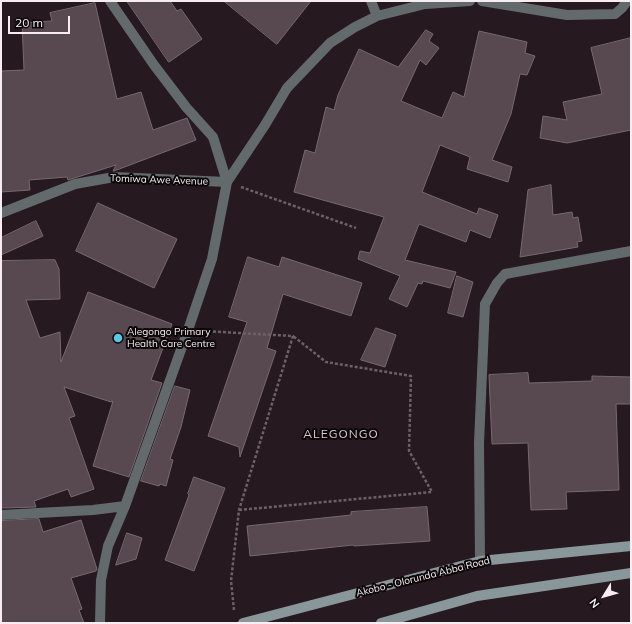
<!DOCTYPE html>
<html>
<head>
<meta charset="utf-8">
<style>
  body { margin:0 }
  #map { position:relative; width:632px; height:624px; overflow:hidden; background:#26191f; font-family:Mulish,sans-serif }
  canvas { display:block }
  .frame { position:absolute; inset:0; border:2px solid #f8eef2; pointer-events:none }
  .north { position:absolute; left:584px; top:576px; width:40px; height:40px; -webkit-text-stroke:3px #0b0608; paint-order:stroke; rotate:233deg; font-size:11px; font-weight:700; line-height:16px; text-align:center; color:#f8eef2 }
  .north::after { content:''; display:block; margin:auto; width:14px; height:18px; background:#f8eef2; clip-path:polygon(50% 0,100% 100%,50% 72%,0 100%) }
  .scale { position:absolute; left:8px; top:16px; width:62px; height:18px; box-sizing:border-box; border:2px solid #f8eef2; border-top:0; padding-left:5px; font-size:12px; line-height:14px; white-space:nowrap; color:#f8eef2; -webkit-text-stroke:3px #0b0608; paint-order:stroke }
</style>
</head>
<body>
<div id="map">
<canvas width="632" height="624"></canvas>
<div class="frame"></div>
<div class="north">N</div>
<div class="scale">20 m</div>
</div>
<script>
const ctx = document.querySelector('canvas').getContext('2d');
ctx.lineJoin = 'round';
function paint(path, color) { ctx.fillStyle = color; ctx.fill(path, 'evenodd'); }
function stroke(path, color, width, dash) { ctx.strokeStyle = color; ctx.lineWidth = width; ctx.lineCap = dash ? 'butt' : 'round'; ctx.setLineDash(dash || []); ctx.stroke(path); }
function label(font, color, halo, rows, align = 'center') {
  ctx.font = font + ' Mulish,sans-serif'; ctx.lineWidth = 4; ctx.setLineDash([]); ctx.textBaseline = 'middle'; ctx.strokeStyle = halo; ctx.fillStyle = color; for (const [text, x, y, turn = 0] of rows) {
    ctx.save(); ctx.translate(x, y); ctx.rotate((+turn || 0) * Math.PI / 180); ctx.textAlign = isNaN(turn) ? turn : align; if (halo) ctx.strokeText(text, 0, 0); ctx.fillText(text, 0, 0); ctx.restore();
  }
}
const building = new Path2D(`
  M127,1H170L177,11L181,9L202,39L169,62Z
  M224,1H311L277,44Z
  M95,3L117,99L141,92L153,130L187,118L196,140L114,171H113L116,165L68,180L67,177L29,180L30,190L1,192V71L24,70L22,23L52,21L50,13Z
  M426,30L433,34L429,41L439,48L426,65L420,60L401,101L442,118L453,92L464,97L479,31L527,42L525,53L535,56L527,75L520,74L511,114L492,160L512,167L508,182L467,169L470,157L440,145L422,192L477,214L479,208L498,215L490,238L470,230L466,242L419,224L405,260L456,272L450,288L423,281L422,284L418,283L407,307L389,299L400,276L358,259L360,251L370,253L384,217L294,192L305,150L315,153L326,107L334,110L338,95L359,49L398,67Z
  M631,38V130L567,143L540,138L543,116L567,120L563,102L602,94L591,48Z
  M551,185L553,215L572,212L573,218L578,217L582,241L577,242L578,247L520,257L528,190Z
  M98,203L177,239L154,288L76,251Z
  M36,221L43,236L1,255V238Z
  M248,257L279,267L282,257L362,283L351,316L283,294L267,348L276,351L240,457L239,447L208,436L247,322L229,317Z
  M55,260L59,269L60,299L26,300L40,338L60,332L61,362L88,292L172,324L151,380L162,383L129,477L93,466L113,401L111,402L64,387L75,416L69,418L94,489L71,497L68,489L34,501L36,507L1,508V261Z
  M457,276L473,282L463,317L448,313Z
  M376,328L396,335L385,367L361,360Z
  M528,373L529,383L592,381V376L631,377V404H616L619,490L566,492L567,509L531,510L528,443L492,444L489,375Z
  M175,386L190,390L181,427L170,459L173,460L166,486L160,484L159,486L141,481Z
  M194,477L225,488L194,571L165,560L189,495L188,494Z
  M427,507L430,541L354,546L353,545L250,556L247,526L351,515V512Z
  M39,519L43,532L81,520L97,569L96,571L71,578L82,609L79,610L84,623H1V521Z
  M127,533L142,538L136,559L116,565Z`);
paint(building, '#584950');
stroke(building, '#786870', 1);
stroke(new Path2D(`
  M241,187L356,228
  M203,331L293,336L239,510L231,581L234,610
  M239,510L432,492L409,451L411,376L326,362L293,336`), '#6d6166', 2.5, [3, 2]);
stroke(new Path2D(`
  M371,1L377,16
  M482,1L567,15L615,14L622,8L627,1
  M1,213L75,184L114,177L227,182L213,137L186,107L154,65L110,1
  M1,515L93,510L125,506
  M480,561L479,443L485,304L497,283L505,274L631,251
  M100,623L101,580L108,546L125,506L188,330L212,259L227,182L265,125L287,88L330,43L355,27L377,16L425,4L470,1`), '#626a6c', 10);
stroke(new Path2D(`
  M243,623L480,561L631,546
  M381,623L477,596L631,573`), '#8a979a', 10);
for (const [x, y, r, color] of [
  [118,338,5,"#58c8e4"]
]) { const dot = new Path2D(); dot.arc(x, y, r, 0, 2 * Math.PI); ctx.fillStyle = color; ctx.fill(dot); stroke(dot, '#0b0608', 1.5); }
label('10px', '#f8eef2', '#0b0608', [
  ["Tomiwa Awe Avenue",159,180,2],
  ["Akobo - Olorunda Abba Road",423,577,-14]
]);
label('10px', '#f8eef2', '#0b0608', [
  ["Alegongo Primary",127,332],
  ["Health Care Centre",127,344]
], 'left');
ctx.letterSpacing = '1px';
label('12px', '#dbc9d1', '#0b0608', [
  ["ALEGONGO",341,434]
]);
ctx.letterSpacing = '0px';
</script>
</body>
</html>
